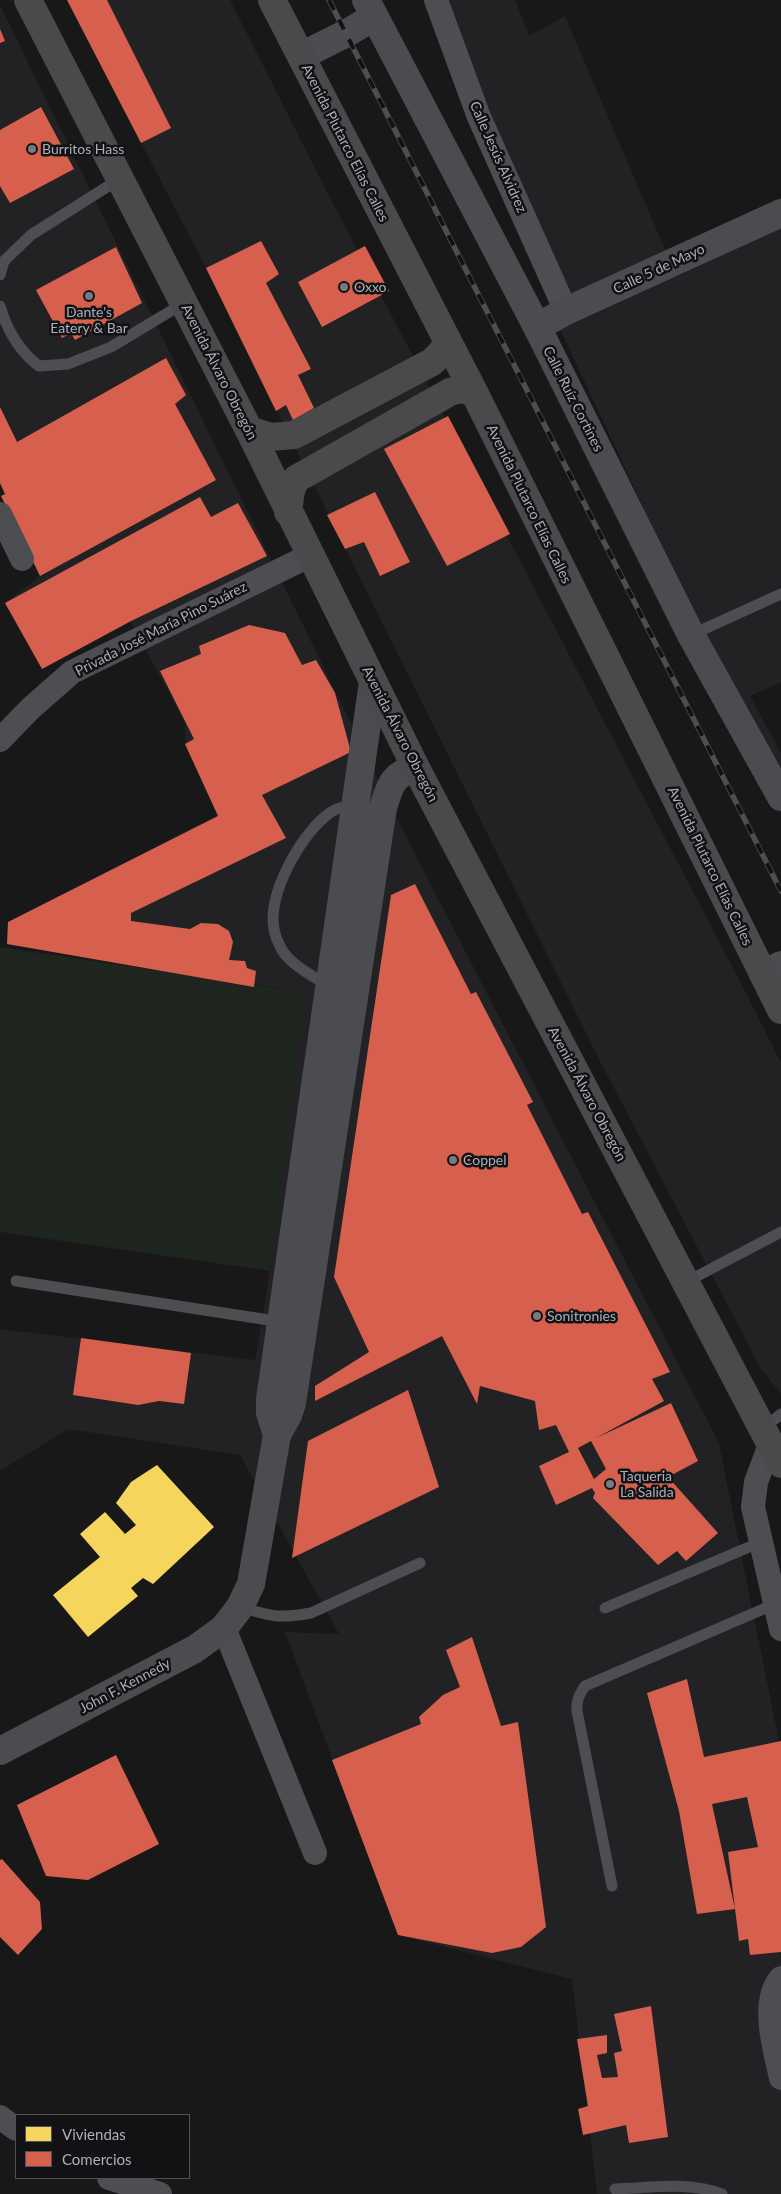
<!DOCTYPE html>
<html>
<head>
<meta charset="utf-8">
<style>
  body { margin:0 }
  #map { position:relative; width:781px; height:2194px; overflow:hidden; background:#181818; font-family:Lato,sans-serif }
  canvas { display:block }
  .legend { position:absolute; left:15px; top:2114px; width:175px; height:65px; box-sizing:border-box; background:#121214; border:1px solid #4f5156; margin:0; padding:6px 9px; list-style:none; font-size:15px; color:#aaafb9 }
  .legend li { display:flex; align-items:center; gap:10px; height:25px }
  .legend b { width:25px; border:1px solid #4f5156 }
</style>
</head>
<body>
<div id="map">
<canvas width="781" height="2194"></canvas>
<ul class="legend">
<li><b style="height:14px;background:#f6d55c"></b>Viviendas</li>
<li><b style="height:14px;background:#d6604d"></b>Comercios</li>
</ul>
</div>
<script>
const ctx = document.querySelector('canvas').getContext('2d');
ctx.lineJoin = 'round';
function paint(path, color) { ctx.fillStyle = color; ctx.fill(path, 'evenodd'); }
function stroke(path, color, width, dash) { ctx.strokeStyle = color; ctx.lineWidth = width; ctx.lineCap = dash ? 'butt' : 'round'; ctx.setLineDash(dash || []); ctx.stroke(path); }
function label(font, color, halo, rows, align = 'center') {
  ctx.font = font + ' Lato,sans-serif'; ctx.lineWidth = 5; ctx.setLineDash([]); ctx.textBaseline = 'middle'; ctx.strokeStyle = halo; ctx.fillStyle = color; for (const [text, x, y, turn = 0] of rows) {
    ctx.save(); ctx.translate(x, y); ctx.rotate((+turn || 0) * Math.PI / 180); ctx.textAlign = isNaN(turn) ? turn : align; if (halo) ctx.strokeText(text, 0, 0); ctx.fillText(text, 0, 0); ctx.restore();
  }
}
paint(new Path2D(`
  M67,0H230L327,192L744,989L781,1063V1394L761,1369L602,1065L206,268Z
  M446,0H515L529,36L565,16L677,277L781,226V682L750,696L781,753V785L710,650L560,329L583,316L483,111Z
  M0,5L411,846L719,1443L781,1752V2194H597L572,1979L398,1935L285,1632L339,1634L240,1455L68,1429L0,1471V1329L255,1360L270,1271L304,992L7,944L8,922L218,815L185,744V723L131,622L42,669L5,603L40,576L0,483Z`), '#222224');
paint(new Path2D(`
  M0,947L304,992L270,1271L0,1232Z`), '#1e251f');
paint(new Path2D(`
  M157,1465L214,1527L153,1584L143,1578L131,1588L138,1596L88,1637L53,1595L100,1557L80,1534L105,1512L125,1534L136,1525L116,1503L131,1482Z`), '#f6d55c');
paint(new Path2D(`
  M67,0H107L171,128L141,143Z
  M0,29L5,41L0,43Z
  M41,107L74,169L10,203L0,186V130Z
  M261,241L279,274L266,283L311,369L298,375L314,408L293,420L286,405L276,411L206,268Z
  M365,246L389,291L322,327L298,282Z
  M116,247L142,303L75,340L71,333L62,338L36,290Z
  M166,358L186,395L175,404L216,480L40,576L1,496L5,494L0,483V407L17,442Z
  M448,416L510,534L447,566L384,449Z
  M375,492L410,562L380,576L364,542L345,549L327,515Z
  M200,497L211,517L238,503L267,556L131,621L42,669L5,603Z
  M249,625L285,633L302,665L316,660L335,693L351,752L262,795L286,838L131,913V921L190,929L201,923L218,924L229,931L233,942L229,960L245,961L247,968L256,971L254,987L7,944L8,922L218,816L185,744L194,739L160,671L201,654L199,646Z
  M415,884L471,994L476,992L533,1102L527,1105L582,1214L588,1212L670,1372L652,1379L664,1401L596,1438L671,1403L698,1461L668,1477L718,1533L686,1561L677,1551L658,1565L593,1498L595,1493L592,1488L556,1505L539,1466L569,1452L556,1425L539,1430L535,1401L480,1386L477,1404L442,1336L315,1401V1386L369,1352L334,1277L391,895ZM591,1441L606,1469L594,1479L578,1448Z
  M81,1338L191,1353L184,1404L159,1401L138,1405L73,1395Z
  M408,1390L439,1487L292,1558L308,1441Z
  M472,1637L501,1726L518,1722L546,1927L521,1947L492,1953L398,1935L332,1760L421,1724L419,1717L443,1695L460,1687L446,1650Z
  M687,1679L704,1757L781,1741V1952L750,1955L748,1939L739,1941L728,1852L758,1847L747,1797L712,1804L735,1909L697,1914L679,1811L647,1693Z
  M116,1755L159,1844L88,1880L46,1876L17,1805Z
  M2,1859L40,1902L42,1929L18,1955L0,1937V1860Z
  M651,2006L668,2137L629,2143L626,2125L583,2135L578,2109L588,2106L577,2039L607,2035V2053L597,2055L602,2078L618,2077L614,2053L622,2051L614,2014Z`), '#d6604d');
stroke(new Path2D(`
  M0,275L4,261L31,235L121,178
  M0,306C7,330 19,351 39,366L68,364L111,347L184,303
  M691,635L781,594
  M328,986C312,975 286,963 279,944C275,936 273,926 273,918C274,883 303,832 331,812C338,807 348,806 357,806
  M16,1281L282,1322
  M686,1282L781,1232
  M775,1419L781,1414
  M240,1607C270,1616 279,1619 311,1613L420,1563
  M605,1608L761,1542
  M612,1886L577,1711C576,1701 579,1695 585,1686L775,1604
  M615,2189C650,2188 690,2181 722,2194`), '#4c4e51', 11);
stroke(new Path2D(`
  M436,0L479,117L566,311
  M0,514L22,559
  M0,740L30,709L72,672L311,555
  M770,1445L756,1482L753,1507L781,1629
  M224,1628L315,1853
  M781,1978C760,2002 775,2050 781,2078
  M0,2117L16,2129
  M109,2178L160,2194`), '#4c4e51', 24);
stroke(new Path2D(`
  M366,0L537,327L691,635L781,797
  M301,56L347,33L374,17
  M537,327L566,311L781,213
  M763,974L781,965
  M277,1435L270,1413V1399L373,682
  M0,1751L195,1649L224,1628L240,1607L251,1584L277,1435L288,1415L292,1403L383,808C390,786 392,774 416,768`), '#4b4c4f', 28);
stroke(new Path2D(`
  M28,0L249,430L416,768L781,1464
  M272,0L474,392L781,1010
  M249,430L271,437L294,435L432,362L443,351L447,340
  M288,512L291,490L296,479L450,392L461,389L474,392`), '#4a4a4d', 28);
const rail = new Path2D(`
  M329,0L781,891`);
stroke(rail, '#4c4e50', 5.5);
stroke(rail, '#121214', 4, [11]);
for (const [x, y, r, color] of [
  [32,149,5,"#777a81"],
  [344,287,5,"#777a81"],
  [89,296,5,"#777a81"],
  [453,1160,5,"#777a81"],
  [537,1316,5,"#777a81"],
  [610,1484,5,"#777a81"]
]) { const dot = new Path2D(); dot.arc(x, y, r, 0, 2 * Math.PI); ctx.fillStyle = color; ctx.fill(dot); stroke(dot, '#121214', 2); }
label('14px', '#aaafb9', '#121214', [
  ["Avenida Plutarco Elías Calles",345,143,63],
  ["Calle Jesús Alvidrez",498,157,66],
  ["Calle 5 de Mayo",659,269,-25],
  ["Avenida Álvaro Obregón",219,372,63],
  ["Calle Ruíz Cortines",573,399,63],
  ["Avenida Plutarco Elías Calles",529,504,64],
  ["Privada José María Pino Suárez",161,629,-27],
  ["Avenida Álvaro Obregón",400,734,63],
  ["Avenida Plutarco Elías Calles",710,866,64],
  ["Avenida Álvaro Obregón",587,1094,62],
  ["John F. Kennedy",125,1686,-28]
]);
label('14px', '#aaafb9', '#121214', [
  ["Burritos Hass",42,149],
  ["Oxxo",354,287],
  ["Dante's",89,312,"center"],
  ["Eatery & Bar",89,328,"center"],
  ["Coppel",463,1160],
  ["Sonitronies",547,1316],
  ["Taqueria",620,1476],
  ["La Salida",620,1492]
], 'left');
</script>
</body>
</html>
